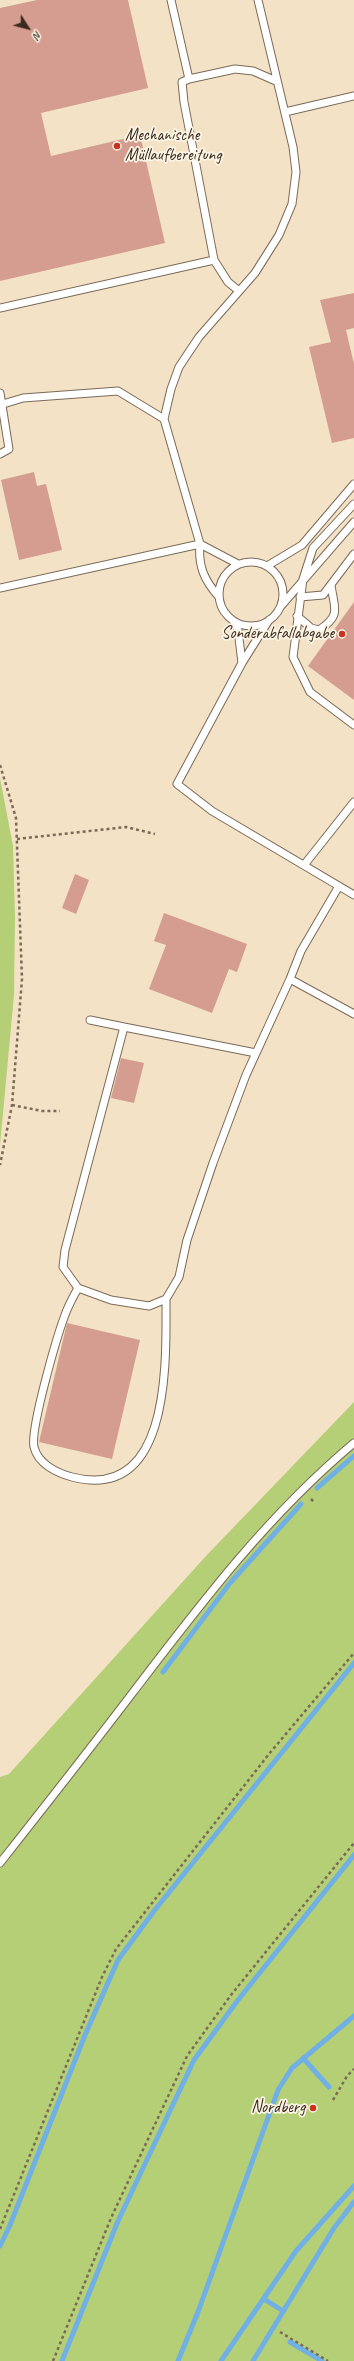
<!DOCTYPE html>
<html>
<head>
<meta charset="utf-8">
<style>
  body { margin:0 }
  #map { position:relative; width:354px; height:2361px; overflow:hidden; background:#f3e2c5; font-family:Caveat,sans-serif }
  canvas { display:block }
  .north { position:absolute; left:8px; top:8px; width:40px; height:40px; -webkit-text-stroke:3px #fcf5e5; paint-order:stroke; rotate:126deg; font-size:11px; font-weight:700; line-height:16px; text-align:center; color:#3b2a1e }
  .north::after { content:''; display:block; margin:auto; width:14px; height:18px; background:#3b2a1e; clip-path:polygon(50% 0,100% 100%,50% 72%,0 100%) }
</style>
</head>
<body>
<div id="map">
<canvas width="354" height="2361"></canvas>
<div class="north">N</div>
</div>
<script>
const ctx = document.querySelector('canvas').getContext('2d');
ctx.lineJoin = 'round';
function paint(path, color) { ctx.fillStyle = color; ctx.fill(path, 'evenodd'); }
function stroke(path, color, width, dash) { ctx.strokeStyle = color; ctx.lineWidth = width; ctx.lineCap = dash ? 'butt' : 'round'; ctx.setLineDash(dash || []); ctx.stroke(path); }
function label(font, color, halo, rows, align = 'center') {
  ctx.font = font + ' Caveat,sans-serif'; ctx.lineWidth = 3.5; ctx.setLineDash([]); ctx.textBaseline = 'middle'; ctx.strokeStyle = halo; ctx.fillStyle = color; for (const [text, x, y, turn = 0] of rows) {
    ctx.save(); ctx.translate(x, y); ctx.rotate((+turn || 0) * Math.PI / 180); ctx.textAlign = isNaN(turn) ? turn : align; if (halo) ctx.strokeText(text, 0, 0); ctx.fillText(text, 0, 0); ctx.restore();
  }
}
paint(new Path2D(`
  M0,778L13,846L15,918L14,995L0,1145Z
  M354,1402V2361H0V1777L9,1774L206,1556Z`), '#b4cf75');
stroke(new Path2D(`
  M317,1488L354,1456
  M163,1672L230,1583L301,1504
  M303,2058L329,2087
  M0,2246L10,2225L85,2035L118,1960L154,1911L354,1663
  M264,2299L283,2311
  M290,2342L322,2361
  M62,2361L118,2221L194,2060L238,2000L354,1855
  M178,2361L198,2312L278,2090L292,2068L354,2016
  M221,2361L296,2251L354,2186
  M253,2361L334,2228L354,2202`), '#70b0e4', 5);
paint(new Path2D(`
  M37,0H128L148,88L41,113L51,156L140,135L165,243L0,281V8Z
  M354,293V328L346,330L354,364V438L332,443L309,347L331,342L320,300Z
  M34,472L37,486L46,484L62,550L19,560L1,480Z
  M354,602V700L308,666Z
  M75,874L89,880L76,914L62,908Z
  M164,913L247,944L237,972L229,969L212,1013L149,989L166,945L154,941Z
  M121,1058L144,1063L134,1103L111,1098Z
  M67,1323L140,1340L112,1459L39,1442Z`), '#d49d90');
const service = new Path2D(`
  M171,0L189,79L235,69L253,71L276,81
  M189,79L182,82L184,102L214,260L228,282L239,291
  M285,112L354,96
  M0,308L214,260
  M0,393L9,449L0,454
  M0,405L23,398L118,391L164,419
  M354,504L313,548L303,579L293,657L310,692L354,725
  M219 594a32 32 0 1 1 64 0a32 32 0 1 1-64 0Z
  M267,566L302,545L354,484
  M0,588L200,544L238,564
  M219,597C204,580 198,566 200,544L164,419L171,389L179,367L199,337L255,273L279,235L292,204L296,172L293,147L258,0
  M300,597L323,595L354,554
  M281,606L354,522
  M297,616L311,628L319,630C342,615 334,608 331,585
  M269,620L242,663L177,784L212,811L354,895
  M234,622L238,630L242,663
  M304,865L354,802
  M339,886L301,951L290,979L354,1014
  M90,1020L124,1027L65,1250L63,1267L78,1288L111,1300L149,1306L166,1299L179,1277L187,1240L213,1163L246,1075L290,979
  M124,1027L256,1053
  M78,1288C73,1297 68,1306 65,1315C57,1336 30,1429 34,1447C38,1464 57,1473 72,1477C172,1503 166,1360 166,1299
  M0,1863C45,1806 90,1749 134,1691C202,1602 268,1515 354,1443`);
stroke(service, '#7b6a58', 9);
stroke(new Path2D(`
  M0,765L16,818L22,979L12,1105L0,1165
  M17,839L126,827L155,834
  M12,1105L42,1111H60
  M311,1499L315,1503
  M333,2100L347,2076L354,2069
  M0,2229L102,1977L116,1949L269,1754L354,1653
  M280,2332L328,2361
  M53,2361L111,2218L187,2056L231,1995L354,1843`), '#7b6a58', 2.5, [3, 3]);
stroke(service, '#fff', 7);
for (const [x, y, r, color] of [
  [117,146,4,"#c8321e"],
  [342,634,4,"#c8321e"],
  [313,2108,4,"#c8321e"]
]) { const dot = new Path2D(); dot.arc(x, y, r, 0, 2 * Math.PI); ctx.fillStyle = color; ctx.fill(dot); stroke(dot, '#fcf5e5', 1.5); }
label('17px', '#3b2a1e', '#fcf5e5', [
  ["Mechanische",125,136,"left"],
  ["Müllaufbereitung",125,156,"left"],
  ["Sonderabfallabgabe",334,634],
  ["Nordberg",305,2108]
], 'right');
</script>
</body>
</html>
